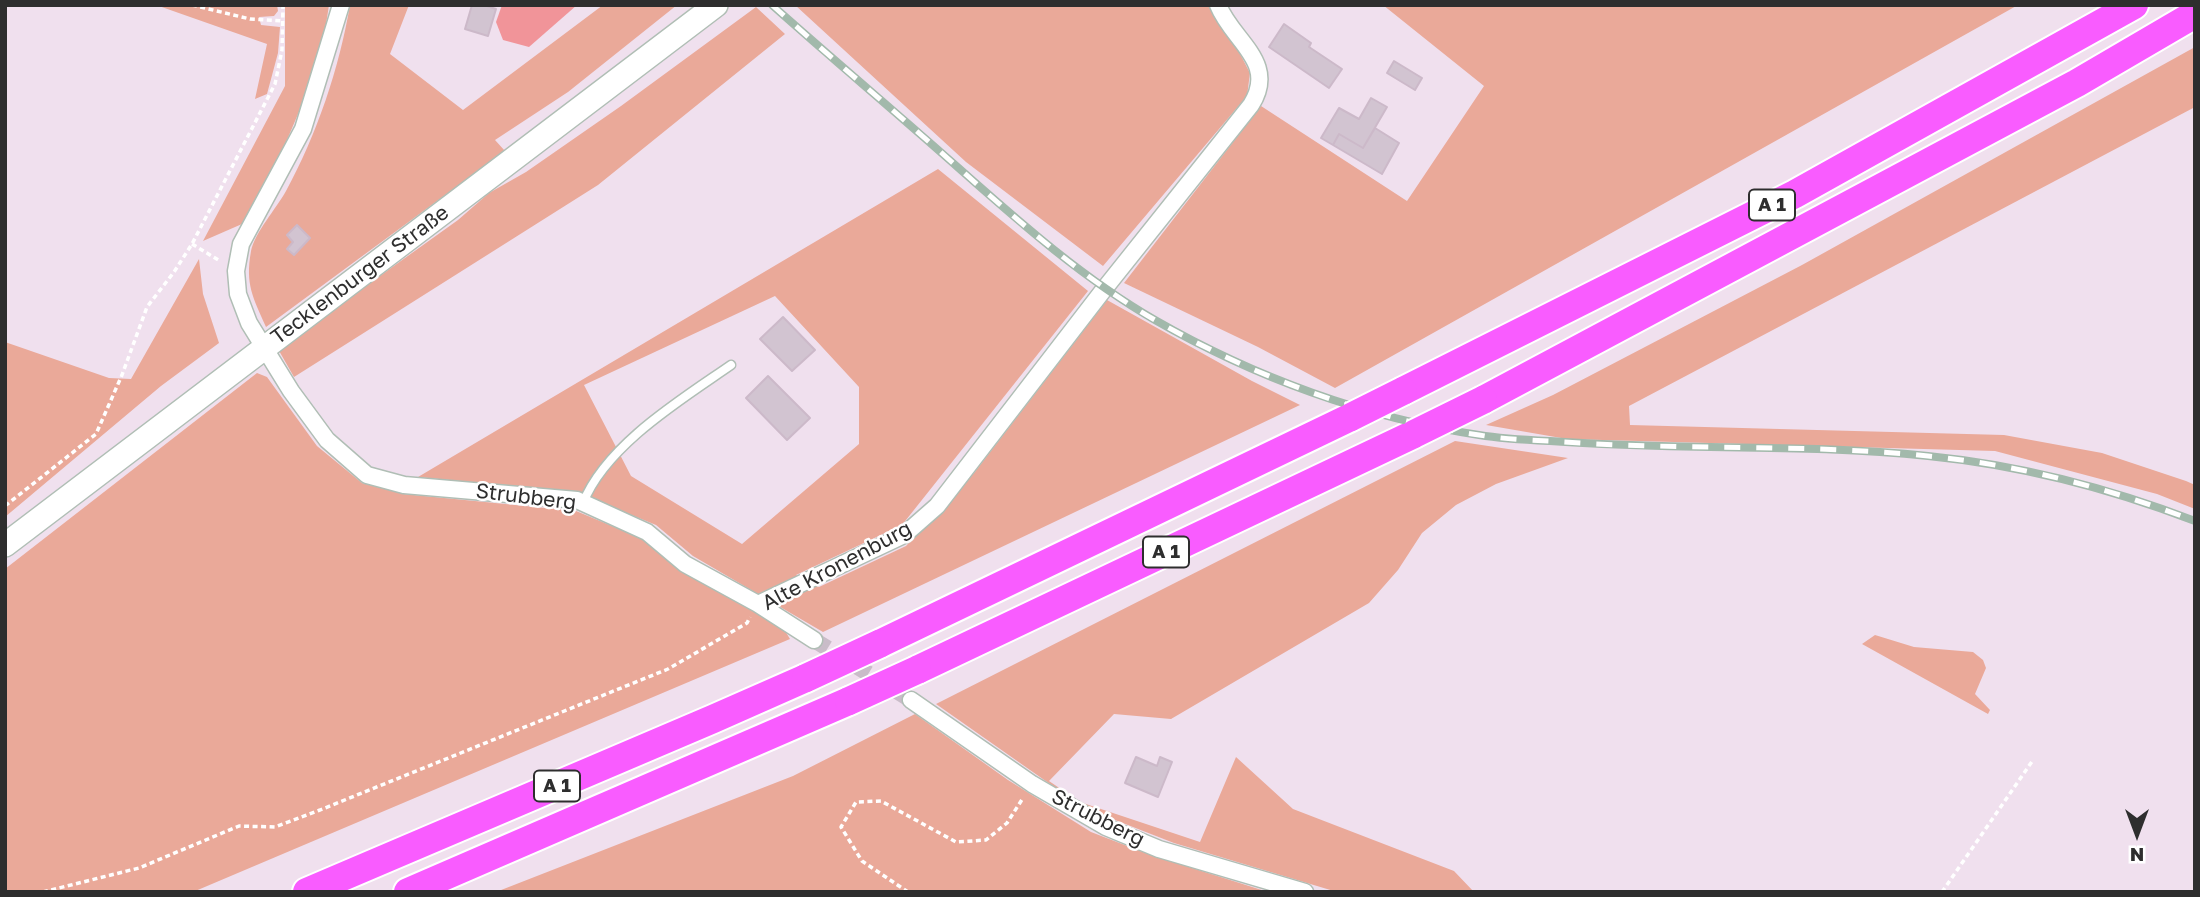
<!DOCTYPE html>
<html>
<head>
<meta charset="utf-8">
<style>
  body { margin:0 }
  #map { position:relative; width:2200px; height:897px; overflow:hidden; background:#f0e0ee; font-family:"Golos Text",sans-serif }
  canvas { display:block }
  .frame { position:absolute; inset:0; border:7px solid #2e2e2e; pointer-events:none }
  .north { position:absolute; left:2102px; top:799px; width:70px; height:70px; -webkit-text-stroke:5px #fff; paint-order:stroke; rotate:180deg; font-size:19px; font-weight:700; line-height:28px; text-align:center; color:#2e2e2e }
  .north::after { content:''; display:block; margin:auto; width:24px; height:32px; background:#2e2e2e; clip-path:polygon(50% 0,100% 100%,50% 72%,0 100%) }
</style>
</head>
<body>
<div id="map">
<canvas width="2200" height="897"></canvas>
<div class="frame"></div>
<div class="north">N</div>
</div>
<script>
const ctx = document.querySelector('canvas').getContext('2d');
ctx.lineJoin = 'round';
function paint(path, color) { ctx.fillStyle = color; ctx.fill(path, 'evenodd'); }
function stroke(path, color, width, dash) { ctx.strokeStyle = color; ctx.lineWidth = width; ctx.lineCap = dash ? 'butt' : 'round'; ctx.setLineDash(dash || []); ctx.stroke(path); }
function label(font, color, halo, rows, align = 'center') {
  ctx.font = font + ' "Golos Text",sans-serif'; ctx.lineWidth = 5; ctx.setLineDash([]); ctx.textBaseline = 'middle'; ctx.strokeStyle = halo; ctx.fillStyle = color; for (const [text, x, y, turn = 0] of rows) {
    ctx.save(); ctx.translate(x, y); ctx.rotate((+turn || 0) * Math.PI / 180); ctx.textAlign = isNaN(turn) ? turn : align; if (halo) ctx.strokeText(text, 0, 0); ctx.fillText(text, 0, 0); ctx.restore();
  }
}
paint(new Path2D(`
  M156,5H277L278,11L274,16L259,17L261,25L280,27L278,53L267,94L255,99L267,44Z
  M285,5H329L325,31L304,100L284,147L242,224L203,241L285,86Z
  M350,5H409L390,54L463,110L603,5H677L568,92L495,140L505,151L266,327C253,297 245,285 251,251C255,232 276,209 286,191C317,134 339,69 350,5Z
  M795,5H1219L1245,38L1238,50L1250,73L1247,96L1103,266L966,162Z
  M1383,5H2018L1335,388L1258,347L1124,283L1261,106L1407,201L1484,86Z
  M756,7L785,34L598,185L294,377L278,349L458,220L489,193L526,172L621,106Z
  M2195,47V107L1629,406L1630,425L2004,435L2102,453L2186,481L2195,485V509L2157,494L1995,451L1567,439L1486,425L1553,395L1802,265Z
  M938,169L1088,291L902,525L796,575L819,587L906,546L974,473L1107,300L1252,381L1300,405L823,632L693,556L656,525L575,492L418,477ZM775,296L859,387V444L742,544L631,476L584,385Z
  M199,259L203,294L219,343L161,386L5,517V342L109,378L131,379Z
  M257,373L267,377L317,446L362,483L404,494L576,511L641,538L679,569L747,605L784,629L790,639L193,892H5V569Z
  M1455,441L1568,458L1496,484L1456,505L1422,533L1398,570L1369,603L1171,719L1114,714L1049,781L1080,802L1200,842L1236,757L1293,809L1454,871L1474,892H1337L1174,843L1097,813L1077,803L936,704Z
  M1875,635L1914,647L1973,652L1983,660L1986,668L1975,694L1990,710L1988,714L1862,644Z
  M915,714L1008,780L1091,832L1148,854L1268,892H496L793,776Z`), '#eaa999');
paint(new Path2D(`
  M502,5H577L529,47L503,40L496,22Z`), '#f19499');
const building = new Path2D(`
  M472,5H484L496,9L488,36L465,29Z
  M1284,24L1311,43L1309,47L1342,69L1329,88L1269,47Z
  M1394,61L1422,78L1415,90L1387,73Z
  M1371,98L1387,107L1363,148L1339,134L1333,145L1321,138L1339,108L1359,119Z
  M1375,128L1399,143L1382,174L1333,145L1339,134L1363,148Z
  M297,225L310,238L294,255L287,249L293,242L287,235Z
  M783,317L815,350L792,371L760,339Z
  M768,376L810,418L787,440L746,398Z
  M1136,757L1157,766L1160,757L1172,762L1158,797L1125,783Z`);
paint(building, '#d2c4d1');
stroke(building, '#ccb9c9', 2);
stroke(new Path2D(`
  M814,640L911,700`), '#c9bcc8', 16, [16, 8]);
const service = new Path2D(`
  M583,503C606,445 682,399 731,365`);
const minor = new Path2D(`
  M341,5L303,129L241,244L236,271L238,294L249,323L291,391L327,440L367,475L404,485L577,500L647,532L685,564L758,604L814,640
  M758,604L904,535L937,506L1105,288L1251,105C1278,62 1233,42 1218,5
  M911,700L1032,784L1106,827L1159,849L1305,892`);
const secondary = new Path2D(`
  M5,545L716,5`);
const motorway = new Path2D(`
  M1403,391L1795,194L2134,5
  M1483,400L2077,83L2195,14
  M879,644L1351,417
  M917,670L1414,434
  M307,892L713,719L806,678
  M408,892L849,701`);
stroke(service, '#b0beb5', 11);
stroke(minor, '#b0beb5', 19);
stroke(secondary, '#b0beb5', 26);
stroke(motorway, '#fff', 32);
stroke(new Path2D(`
  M192,5L250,19L284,21
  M192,244L220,261
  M5,506L96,434L122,375L147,307L174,272L192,244L275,84L282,50L283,5
  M43,892L139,868L239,826L275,827L320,810L668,669L747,623L750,617
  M908,892L862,861L841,827L856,802L881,801L956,842L986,840L1007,823L1023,798
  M1942,892L2033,760`), '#fff', 3.5, [5, 3.5]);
stroke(service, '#fff', 8);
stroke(minor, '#fff', 16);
stroke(secondary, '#fff', 23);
stroke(motorway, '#f95cff', 28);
const rail = new Path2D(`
  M772,5C835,61 899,115 962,171C1023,225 1084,279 1155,320C1254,377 1366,418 1479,435C1503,439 1527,440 1550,441C1676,451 1802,443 1928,456C2020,465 2109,488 2195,521`);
stroke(rail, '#a2b9ab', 8);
stroke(rail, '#fff', 5, [16]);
const motorwayBridge = new Path2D(`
  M1351,417L1403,391
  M1414,434L1483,400
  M806,678L879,644
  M849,701L917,670`);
stroke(motorwayBridge, '#fff', 32, []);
stroke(motorwayBridge, '#f95cff', 28);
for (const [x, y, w] of [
  [1772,205,46],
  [1166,552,46],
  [557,786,46]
]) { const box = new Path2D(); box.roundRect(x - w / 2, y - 15.5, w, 31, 5); ctx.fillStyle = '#fff'; ctx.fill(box); stroke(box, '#2e2e2e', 2); }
label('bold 19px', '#2e2e2e', null, [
  ["A 1",1772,205],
  ["A 1",1166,552],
  ["A 1",557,786]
]);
label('21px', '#2e2e2e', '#fff', [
  ["Tecklenburger Straße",360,275,-37],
  ["Strubberg",526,497,7],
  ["Alte Kronenburg",837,566,-28],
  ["Strubberg",1098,818,27]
]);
</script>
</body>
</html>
